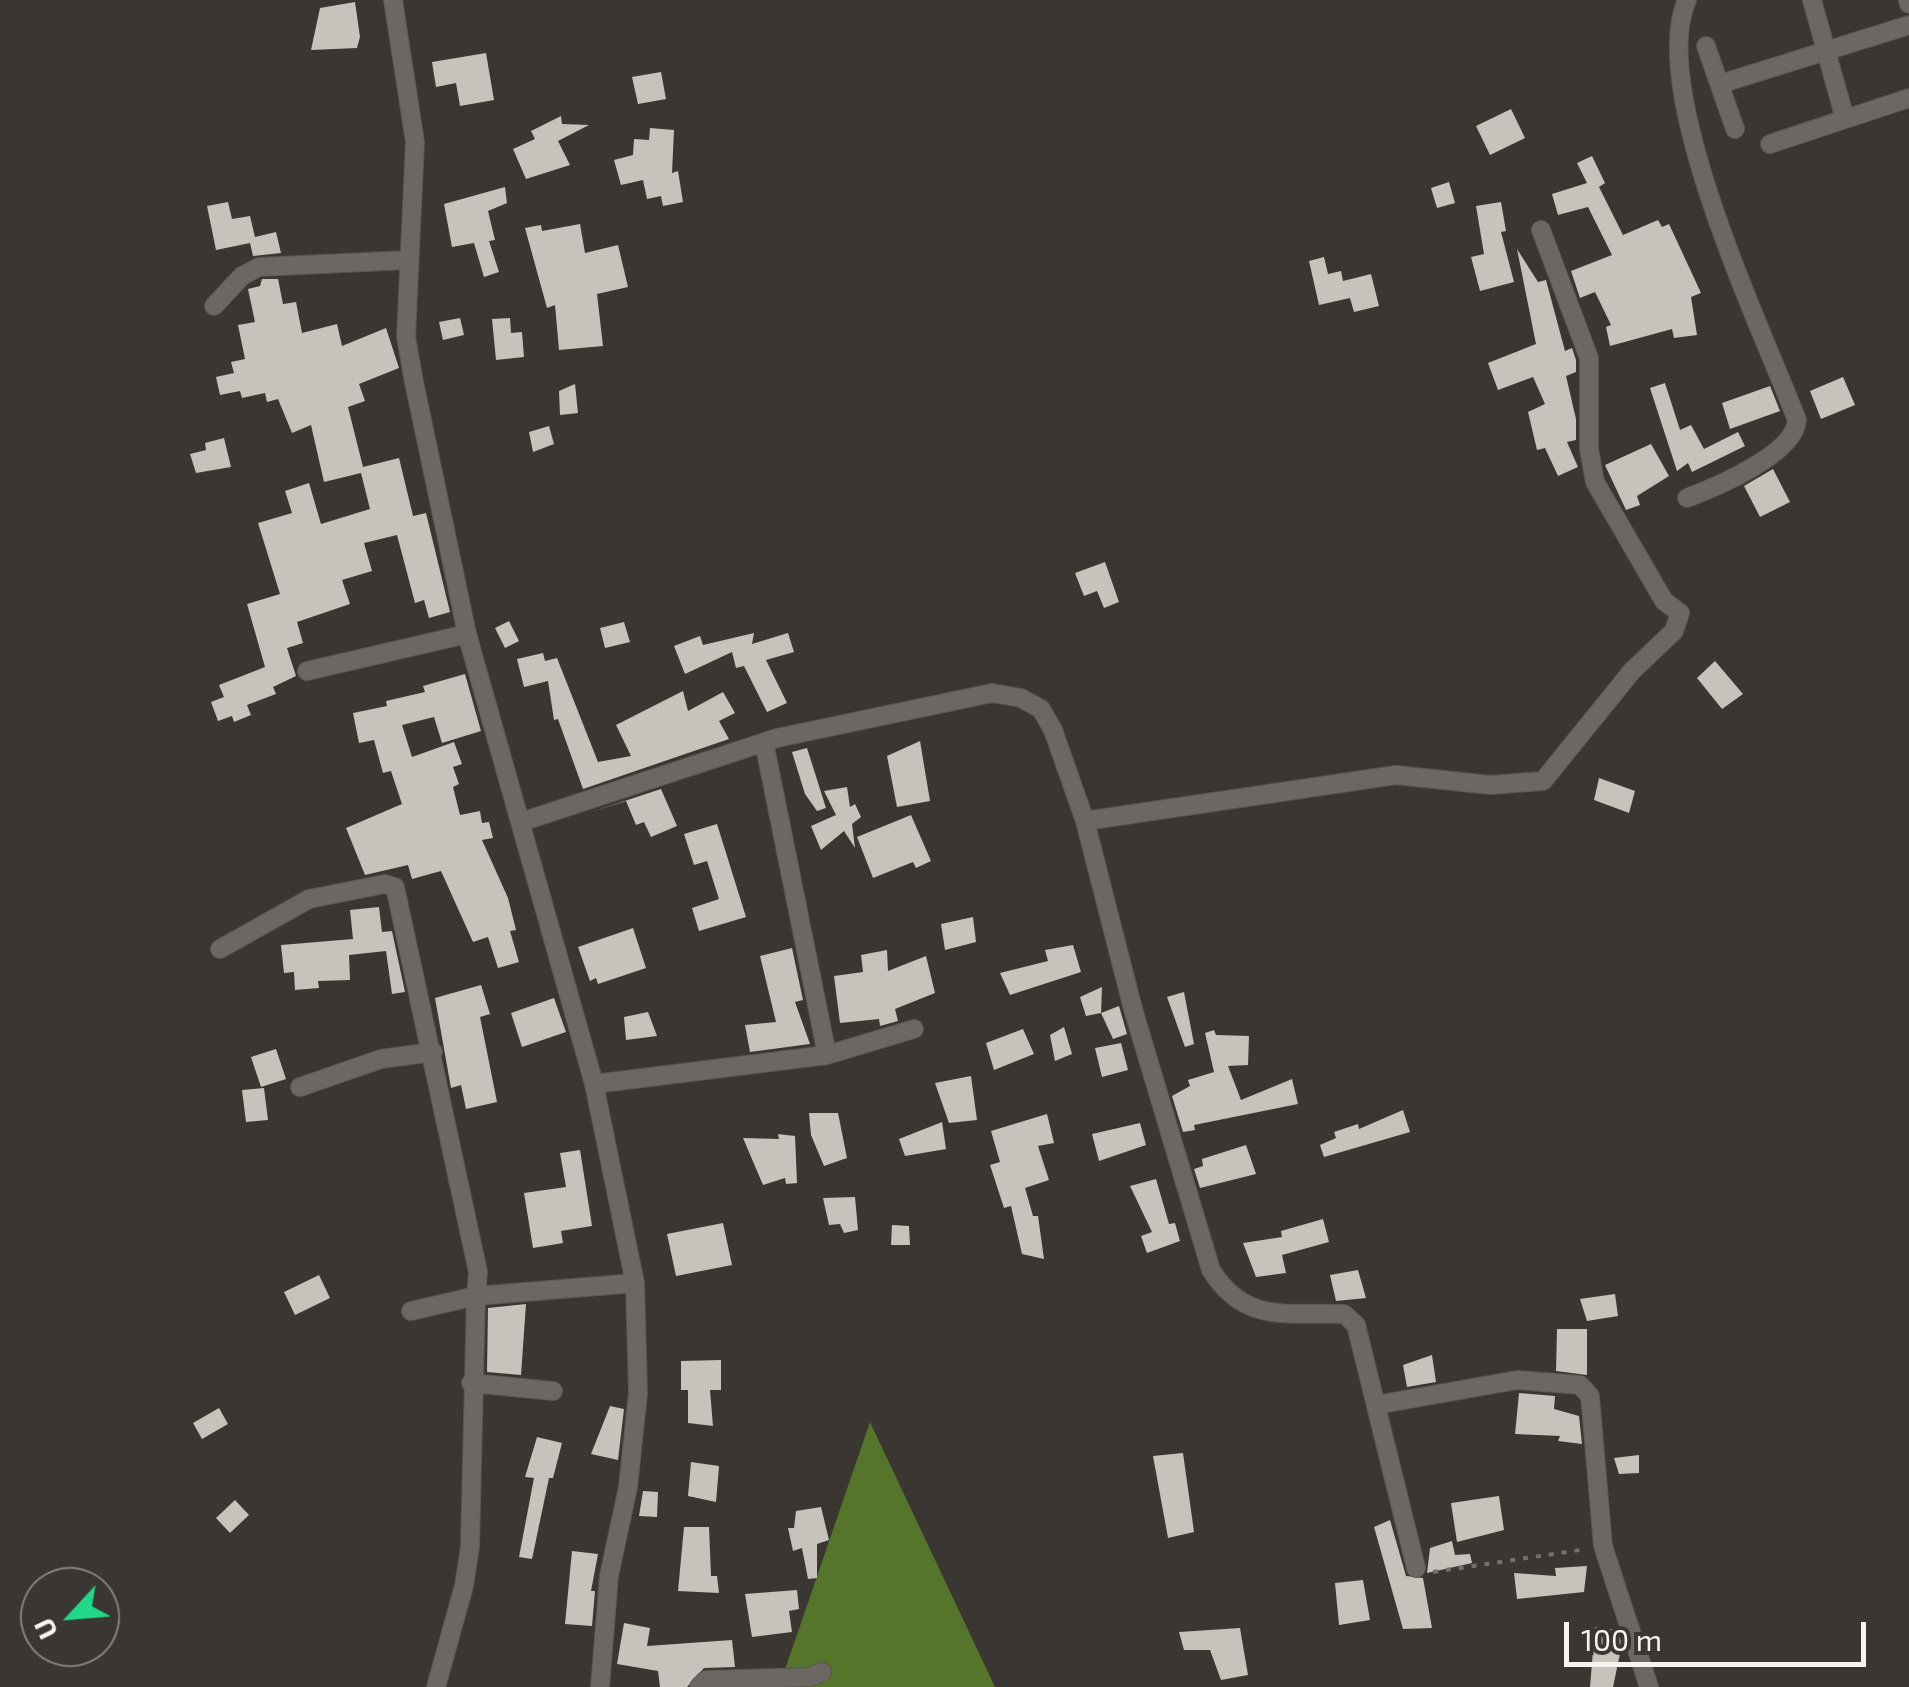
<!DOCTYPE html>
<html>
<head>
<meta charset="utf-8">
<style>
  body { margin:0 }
  #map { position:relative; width:1909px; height:1687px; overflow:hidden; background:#3a3631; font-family:"Exo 2",sans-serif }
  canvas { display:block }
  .north { position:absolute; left:20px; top:1567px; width:100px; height:100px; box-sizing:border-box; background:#3a3631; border:2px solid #85827d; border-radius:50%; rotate:244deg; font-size:28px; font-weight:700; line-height:40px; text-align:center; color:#f6f4f0 }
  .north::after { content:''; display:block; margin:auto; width:35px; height:45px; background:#20d887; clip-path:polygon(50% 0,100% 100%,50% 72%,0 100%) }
  .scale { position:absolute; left:1564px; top:1622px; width:302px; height:45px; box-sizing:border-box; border:5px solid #f6f4f0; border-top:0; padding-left:12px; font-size:30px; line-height:35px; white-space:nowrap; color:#f6f4f0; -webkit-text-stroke:8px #3a3631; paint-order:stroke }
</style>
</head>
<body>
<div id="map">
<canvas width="1909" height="1687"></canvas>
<div class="north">U</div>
<div class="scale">100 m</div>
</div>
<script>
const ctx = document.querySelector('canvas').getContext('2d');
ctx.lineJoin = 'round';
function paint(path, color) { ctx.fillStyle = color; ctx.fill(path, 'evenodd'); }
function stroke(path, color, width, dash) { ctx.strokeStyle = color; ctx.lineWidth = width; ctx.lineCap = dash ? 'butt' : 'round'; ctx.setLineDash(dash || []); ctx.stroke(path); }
paint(new Path2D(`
  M870,1422L995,1687H779Z`), '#54752a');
paint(new Path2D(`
  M355,2L360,37L357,48L311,50L320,8Z
  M486,53L494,100L460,106L456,83L436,87L432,62Z
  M661,72L666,99L638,104L632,77Z
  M1511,109L1525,138L1490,155L1476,126Z
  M561,116L562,124L589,125L558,141L570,165L526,179L513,149L535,139L531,131Z
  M650,128L674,130L672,173L678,171L683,202L663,206L661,196L647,199L643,180L621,185L614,160L633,155L634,139L649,140Z
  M1592,156L1605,183L1599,187L1623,235L1658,220L1662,227L1669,224L1701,293L1691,297L1697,335L1674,338L1672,329L1610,346L1606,327L1611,325L1595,292L1580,298L1571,271L1612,255L1588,207L1558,215L1552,194L1587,183L1577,163Z
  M1449,182L1455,203L1437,208L1431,188Z
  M505,187L507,203L488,211L495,240L489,241L499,272L484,277L474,243L452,247L444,204Z
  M228,202L232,219L250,216L255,237L276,232L281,253L253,256L250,243L216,250L207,206Z
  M1501,202L1506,231L1501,232L1514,282L1480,291L1471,257L1484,254L1476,206Z
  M580,224L585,253L618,245L628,287L597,294L603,346L559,350L555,305L547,308L525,228L541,225L542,231Z
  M1517,249L1538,282L1546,280L1565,351L1572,348L1576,360V372L1566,376L1576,419V440L1567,442L1578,467L1558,476L1545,448L1537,450L1528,412L1545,404L1533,377L1498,390L1488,363L1536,344Z
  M1324,257L1328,274L1341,271L1343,281L1371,274L1379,306L1354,312L1350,298L1319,305L1309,261Z
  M262,279H278L283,304L296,302L302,333L337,324L342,346L386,328L399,368L359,384L365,401L348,407L363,467L399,458L413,516L426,513L450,612L429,618L424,600L415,603L397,535L364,543L372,571L342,580L350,604L297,622L303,643L287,648L296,676L273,687L276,694L247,705L251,715L234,722L232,716L218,721L211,702L224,697L219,685L265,667L247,604L280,594L258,523L292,513L285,491L309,483L321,524L370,509L361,473L324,482L311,425L292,433L278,399L267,402L265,393L242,398L240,391L220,395L216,377L234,373L231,362L245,359L238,325L255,322L248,289L260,286Z
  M460,318L464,335L443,340L439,322Z
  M510,318L511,333L522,332L524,357L496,360L492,319Z
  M1843,377L1855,405L1821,419L1810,391Z
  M1665,383L1680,430L1691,425L1704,449L1738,432L1745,446L1692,472L1688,463L1677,471L1650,388Z
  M575,384L578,413L560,415L559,391Z
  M1770,386L1780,411L1730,429L1722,403Z
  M549,426L554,444L533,452L529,432Z
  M224,438L231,467L196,473L190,454L206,450L205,443Z
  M1651,444L1669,476L1637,496L1640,505L1626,510L1605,465Z
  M1773,469L1790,502L1760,517L1744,486Z
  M1105,562L1119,602L1104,608L1097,591L1084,596L1075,573Z
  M509,621L519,641L505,648L495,628Z
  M624,622L630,642L605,648L600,628Z
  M754,633L752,644L788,633L794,652L766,660L787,703L767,712L744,666L736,668L732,652L685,674L674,646L700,636L703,645Z
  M543,653L545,661L557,658L598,762L631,756L616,725L683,691L688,711L723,692L735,713L719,721L729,739L583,789L558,719L554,720L548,681L524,687L517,659Z
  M1715,661L1743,694L1722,709L1697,678Z
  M465,674L481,731L442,743L434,717L402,725L412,757L454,742L462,764L453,767L459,784L453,787L460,815L480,811L482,823L489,822L493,838L482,840L508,898L516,930L510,931L519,962L498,968L488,937L473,942L441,871L412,879L408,865L365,875L346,828L402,804L391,771L383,773L374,740L359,743L353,713L387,706L386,701L425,692L423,686Z
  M920,741L930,801L897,807L887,756Z
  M807,748L826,808L817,811L805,794L792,752Z
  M1599,778L1635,791L1629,813L1594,800Z
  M847,787L850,807L855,804L861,817L852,824L855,848L844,831L821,850L811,826L836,815L824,791Z
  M661,789L677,826L651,837L644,822L636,825L626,801L591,812Z
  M911,815L931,861L916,868L913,862L873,878L857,837Z
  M717,824L746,917L699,931L692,908L719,899L707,861L694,865L684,834Z
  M379,907L382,932L392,931L405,992L392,994L386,951L349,955L350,980L318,981L319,988L295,990L294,972L284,973L281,945L353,939L350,910Z
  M973,917L976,942L945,950L941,924Z
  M633,928L646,968L598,984L596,978L590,981L578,947Z
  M1073,945L1081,972L1010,995L1000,973L1048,961L1045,950Z
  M792,948L803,1000L795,1002L810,1044L750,1052L745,1025L776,1022L760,956Z
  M887,950L888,971L926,956L935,993L895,1009L898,1021L880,1026L879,1019L840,1023L834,976L863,972L861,955Z
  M481,985L490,1014L480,1017L497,1102L466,1109L461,1085L451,1088L435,998Z
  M1102,987L1101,1013L1086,1016L1080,997Z
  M1184,992L1194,1044L1185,1047L1167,997Z
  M554,998L566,1032L522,1047L511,1013Z
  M1119,1006L1127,1034L1113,1039L1101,1013Z
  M648,1012L657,1036L626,1040L624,1017Z
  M1064,1027L1072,1054L1055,1061L1050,1035Z
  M1023,1029L1034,1054L994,1070L986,1043Z
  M1214,1030L1216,1035L1249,1036L1248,1065L1228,1066L1241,1100L1292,1079L1298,1104L1194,1125L1195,1130L1183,1132L1172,1096L1190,1086L1188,1080L1214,1072L1205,1033Z
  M1121,1043L1128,1070L1102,1077L1095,1048Z
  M276,1049L286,1079L261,1087L251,1057Z
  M971,1076L977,1120L949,1123L935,1083Z
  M264,1088L268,1120L246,1122L242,1090Z
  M1403,1110L1410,1132L1324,1157L1320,1145L1336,1138L1334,1132L1358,1124L1359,1129Z
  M809,1113H838L847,1158L824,1166L811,1135Z
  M1047,1114L1054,1143L1038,1146L1049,1180L1025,1188L1033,1216H1038L1044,1259L1022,1254L1011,1206L1004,1208L990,1165L1000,1162L991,1131Z
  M942,1122L946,1149L905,1156L899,1139Z
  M1140,1123L1146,1145L1099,1161L1092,1134Z
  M778,1134L795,1136L797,1183L786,1184L785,1178L763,1185L743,1138L779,1139Z
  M1246,1145L1256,1174L1200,1188L1194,1169L1203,1166L1202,1159Z
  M580,1150L592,1226L561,1231L563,1243L533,1248L524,1193L566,1187L560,1153Z
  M1156,1179L1169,1224L1175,1223L1180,1241L1147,1253L1141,1236L1152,1232L1130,1186Z
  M855,1197L858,1230L844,1233L840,1224L829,1225L823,1198Z
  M1323,1219L1329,1242L1282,1255L1286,1273L1256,1277L1243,1243L1282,1237L1281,1231Z
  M723,1223L732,1265L676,1276L667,1234Z
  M892,1225L909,1226L910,1245H891Z
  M1358,1270L1366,1298L1336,1301L1330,1275Z
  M319,1275L330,1298L295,1315L284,1292Z
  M1615,1294L1618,1316L1587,1321L1580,1299Z
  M526,1304L521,1375L487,1372L488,1308Z
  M1557,1329H1587V1375L1556,1371Z
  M1432,1355L1436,1382L1407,1387L1403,1365Z
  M721,1360V1390H710L713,1426L688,1423V1390H681V1361Z
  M1519,1393L1555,1396L1554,1409L1579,1416L1582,1444L1558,1441L1560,1436L1515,1434Z
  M610,1406L624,1409L618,1460L591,1454Z
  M219,1408L228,1424L202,1439L193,1423Z
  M537,1437L562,1443L553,1478H549L532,1559L519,1557L534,1478L525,1477Z
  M1183,1453L1194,1532L1168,1538L1153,1456Z
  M1639,1455V1473L1619,1474L1614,1458Z
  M691,1462L719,1466L716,1502L688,1496Z
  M643,1491L658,1492L657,1517L639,1516Z
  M1499,1496L1504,1530L1457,1542L1451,1503Z
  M235,1500L249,1515L230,1533L216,1518Z
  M821,1507L829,1540L817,1544V1578L808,1579L802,1548L793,1551L788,1528H794L796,1511Z
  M1390,1520L1406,1576L1423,1578L1432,1628L1403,1629L1374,1527Z
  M684,1527H709L711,1576H717L719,1593L678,1591Z
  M1452,1541L1455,1555L1470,1554L1472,1563L1427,1573L1430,1548Z
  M572,1551L598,1554L591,1591H595L592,1626L565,1624Z
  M1587,1566L1584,1592L1517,1599L1514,1573L1556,1576L1555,1568Z
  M1363,1580L1370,1620L1339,1625L1335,1583Z
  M797,1590L799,1609L789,1611L792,1632L752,1637L745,1594Z
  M624,1623L650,1628L647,1646L732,1640L735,1667L704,1668L687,1687H660L658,1671L617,1664Z
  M1595,1627L1617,1630L1622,1644L1613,1687H1590Z
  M1240,1628L1248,1675L1221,1680L1210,1650H1184L1179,1632Z`), '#c6c2bc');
const minor = new Path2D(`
  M393,0L415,142L406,337L414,382L467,634L594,1084L635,1283L638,1393L628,1487L609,1576L600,1687
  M1687,0C1647,89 1762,329 1797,420C1795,454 1716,487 1687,498
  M1812,0L1845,119
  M1908,0L1909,4
  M1706,46L1735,129
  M1720,84L1909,25
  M1770,144L1909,98
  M214,306L242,276L259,267L408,260
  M307,671L467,634
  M764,742L827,1055
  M1085,821L1396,775L1490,785L1543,781L1632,671L1674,631L1680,613L1664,601L1595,482L1589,449V358L1541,230
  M521,822L777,738L992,693L1021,698L1041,709L1053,730L1085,821L1133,1009L1211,1270C1245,1324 1286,1312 1344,1314L1356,1325L1416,1568
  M220,949L309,899L385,884L395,887L478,1272L476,1296L411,1311
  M594,1084L827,1055L914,1029
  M300,1087L381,1059L433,1052
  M471,1383L553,1391
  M1376,1405L1517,1380L1580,1385L1590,1396L1603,1546L1649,1687
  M436,1687L464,1586L470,1547L476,1296L635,1283
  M699,1687L706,1680L809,1677L822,1672`);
stroke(minor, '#585651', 20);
stroke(new Path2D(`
  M1433,1572L1587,1549`), '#73706b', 4, [5, 8]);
stroke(minor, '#6b6762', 18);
</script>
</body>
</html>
